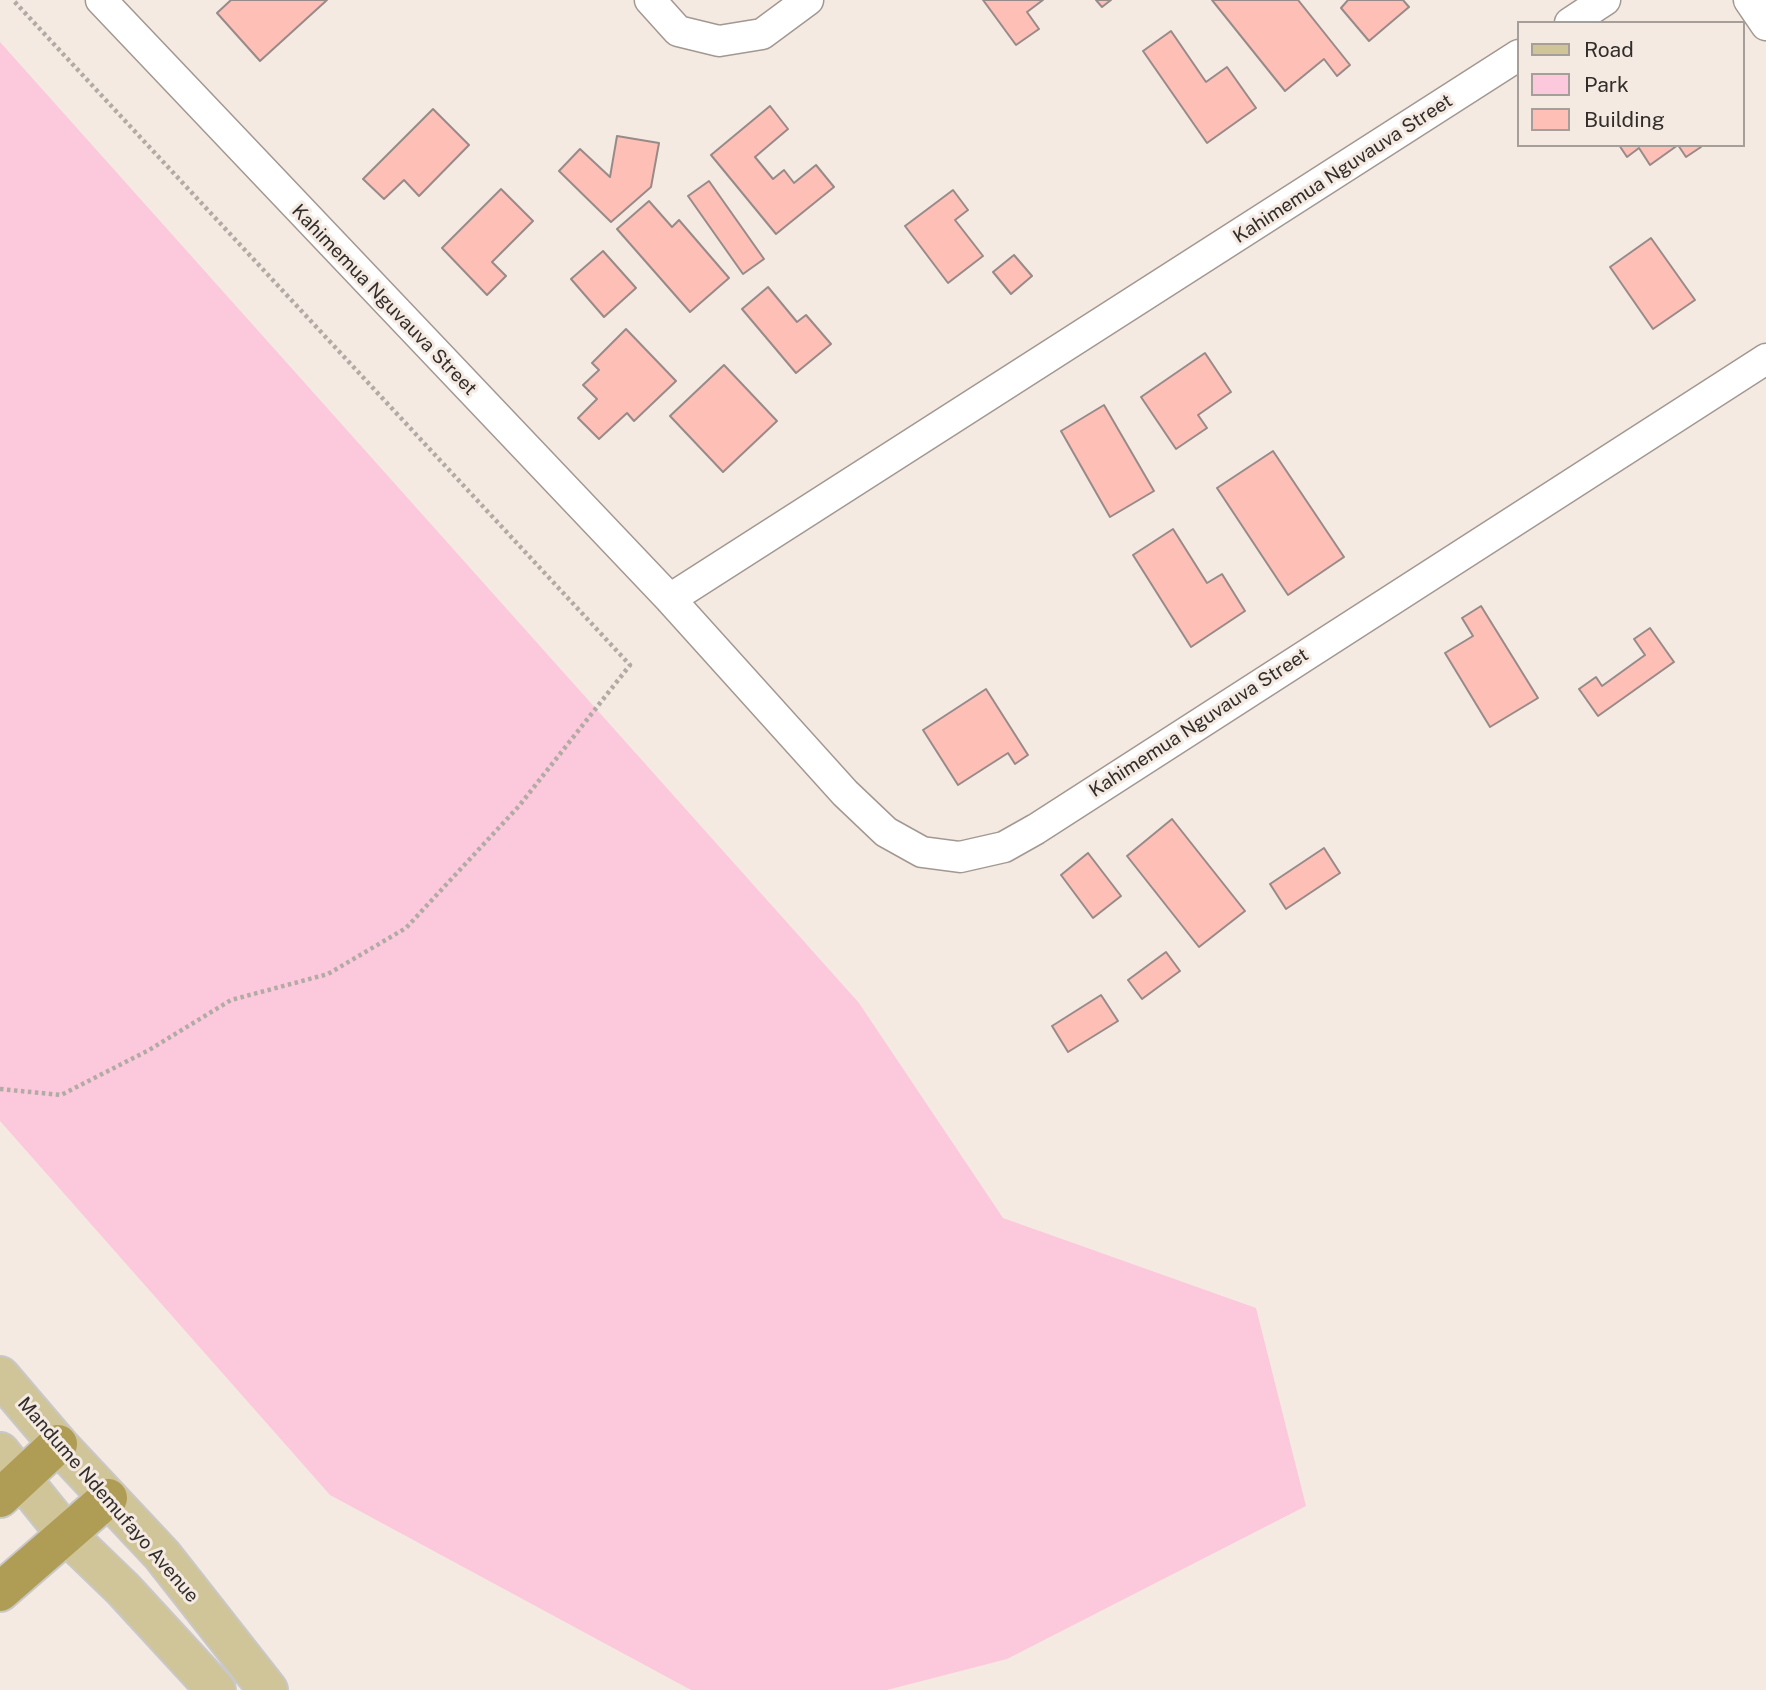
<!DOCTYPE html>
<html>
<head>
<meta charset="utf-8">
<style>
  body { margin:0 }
  #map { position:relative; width:1766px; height:1690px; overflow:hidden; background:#f4eae2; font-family:"Public Sans",sans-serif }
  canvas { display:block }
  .legend { position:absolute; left:1517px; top:21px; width:228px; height:126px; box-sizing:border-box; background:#f4eae2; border:2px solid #a69e98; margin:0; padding:9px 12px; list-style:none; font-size:21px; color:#312d2a }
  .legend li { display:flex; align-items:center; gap:14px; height:35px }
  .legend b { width:35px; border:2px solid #a69e98 }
</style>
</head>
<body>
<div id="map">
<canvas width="1766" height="1690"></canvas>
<ul class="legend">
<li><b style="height:9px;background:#d0c499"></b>Road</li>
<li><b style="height:19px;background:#fcc9dc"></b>Park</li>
<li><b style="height:19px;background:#febfb6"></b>Building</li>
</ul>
</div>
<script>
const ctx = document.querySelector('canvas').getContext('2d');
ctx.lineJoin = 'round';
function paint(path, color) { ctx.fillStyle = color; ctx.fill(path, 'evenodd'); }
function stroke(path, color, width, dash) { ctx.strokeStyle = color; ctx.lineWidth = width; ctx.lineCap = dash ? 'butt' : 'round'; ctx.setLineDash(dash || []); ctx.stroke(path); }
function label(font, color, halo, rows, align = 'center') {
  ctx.font = font + ' "Public Sans",sans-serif'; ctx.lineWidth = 6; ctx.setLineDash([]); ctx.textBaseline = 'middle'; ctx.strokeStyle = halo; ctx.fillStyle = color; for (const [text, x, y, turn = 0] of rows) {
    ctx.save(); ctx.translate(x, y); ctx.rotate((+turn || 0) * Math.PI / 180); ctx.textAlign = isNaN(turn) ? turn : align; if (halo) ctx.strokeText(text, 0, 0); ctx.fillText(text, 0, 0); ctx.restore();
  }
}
paint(new Path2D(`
  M0,42L859,1003L1003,1218L1256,1308L1306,1506L1007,1659L887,1690H691L330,1495L0,1121Z`), '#fcc9dc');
const building = new Path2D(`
  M231,0H327L260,61L217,13Z
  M983,0H1043L1027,12L1039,29L1016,45Z
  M1096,0H1111L1102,7Z
  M1212,0H1298L1350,65L1337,76L1324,59L1285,91Z
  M1403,0L1409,7L1369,41L1341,8L1348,0Z
  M1171,31L1206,82L1227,67L1256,108L1207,143L1143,51Z
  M770,106L788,129L755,157L773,179L784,170L794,183L816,165L834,187L776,234L711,155Z
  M433,109L469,145L419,196L404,180L384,199L363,179Z
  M617,136L659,143L651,187L611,222L559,171L580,149L610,177Z
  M1619,145H1700L1701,147L1686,157L1678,145L1650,165L1639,148L1627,157Z
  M709,181L764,259L743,274L688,196Z
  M501,189L533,221L492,262L506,276L487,295L442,248Z
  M953,190L968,210L955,220L983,256L948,283L905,226Z
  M649,201L672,227L679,220L729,278L690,312L617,229Z
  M1651,238L1695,300L1653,329L1610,267Z
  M603,251L636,288L604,317L571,279Z
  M1014,255L1032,276L1011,294L993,272Z
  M768,287L797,322L806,315L831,344L796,373L742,309Z
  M626,329L676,381L634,421L627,413L599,439L578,418L597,399L583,385L599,370L592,363Z
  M1205,353L1231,392L1198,415L1207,428L1176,449L1141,397Z
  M724,365L777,421L723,472L670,416Z
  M1104,405L1154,491L1110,517L1061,431Z
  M1273,451L1344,557L1288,595L1217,488Z
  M1173,529L1207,583L1222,574L1245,611L1191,647L1133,555Z
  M1481,606L1538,698L1490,727L1445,653L1473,636L1462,618Z
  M1650,628L1674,662L1598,716L1579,689L1596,677L1602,686L1645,655L1634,639Z
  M986,689L1028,755L1015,764L1008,753L958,785L923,730Z
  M1172,819L1245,911L1199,947L1127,856Z
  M1324,848L1340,873L1286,909L1270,884Z
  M1088,853L1121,896L1093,918L1061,875Z
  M1166,952L1180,971L1142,999L1128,980Z
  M1101,995L1118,1021L1068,1052L1052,1026Z`);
paint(building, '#febfb6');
stroke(building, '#978a89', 2);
const minor = new Path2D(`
  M101,0L670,599L845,793L886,832L922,852L960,857L1004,847L1036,829L1766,359
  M650,0L678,31L719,41L762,34L808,0
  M1749,0L1766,25
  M1570,23L1605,0
  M670,599L1519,55`);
const primary = new Path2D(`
  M0,1376L58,1444L162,1555L268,1690
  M0,1452L66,1534L123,1589L216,1690`);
const motorway = new Path2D(`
  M0,1498L58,1444
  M0,1592L108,1498`);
stroke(minor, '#a29891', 33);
stroke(primary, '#c9c8c8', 42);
stroke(motorway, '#c9c8c8', 42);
stroke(new Path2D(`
  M0,1089L61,1095L149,1050L231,1000L328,974L406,928L519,806L630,665L13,0`), '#b2aaa4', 4.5, [3.5, 3.5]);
stroke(minor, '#fff', 30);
stroke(primary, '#d0c499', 38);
stroke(motorway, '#b09d55', 38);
label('19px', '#312d2a', '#f4eae2', [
  ["Kahimemua Nguvauva Street",1343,169,-33],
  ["Kahimemua Nguvauva Street",384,300,46],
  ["Kahimemua Nguvauva Street",1199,723,-33],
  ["Mandume Ndemufayo Avenue",108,1500,49]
]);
</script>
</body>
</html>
